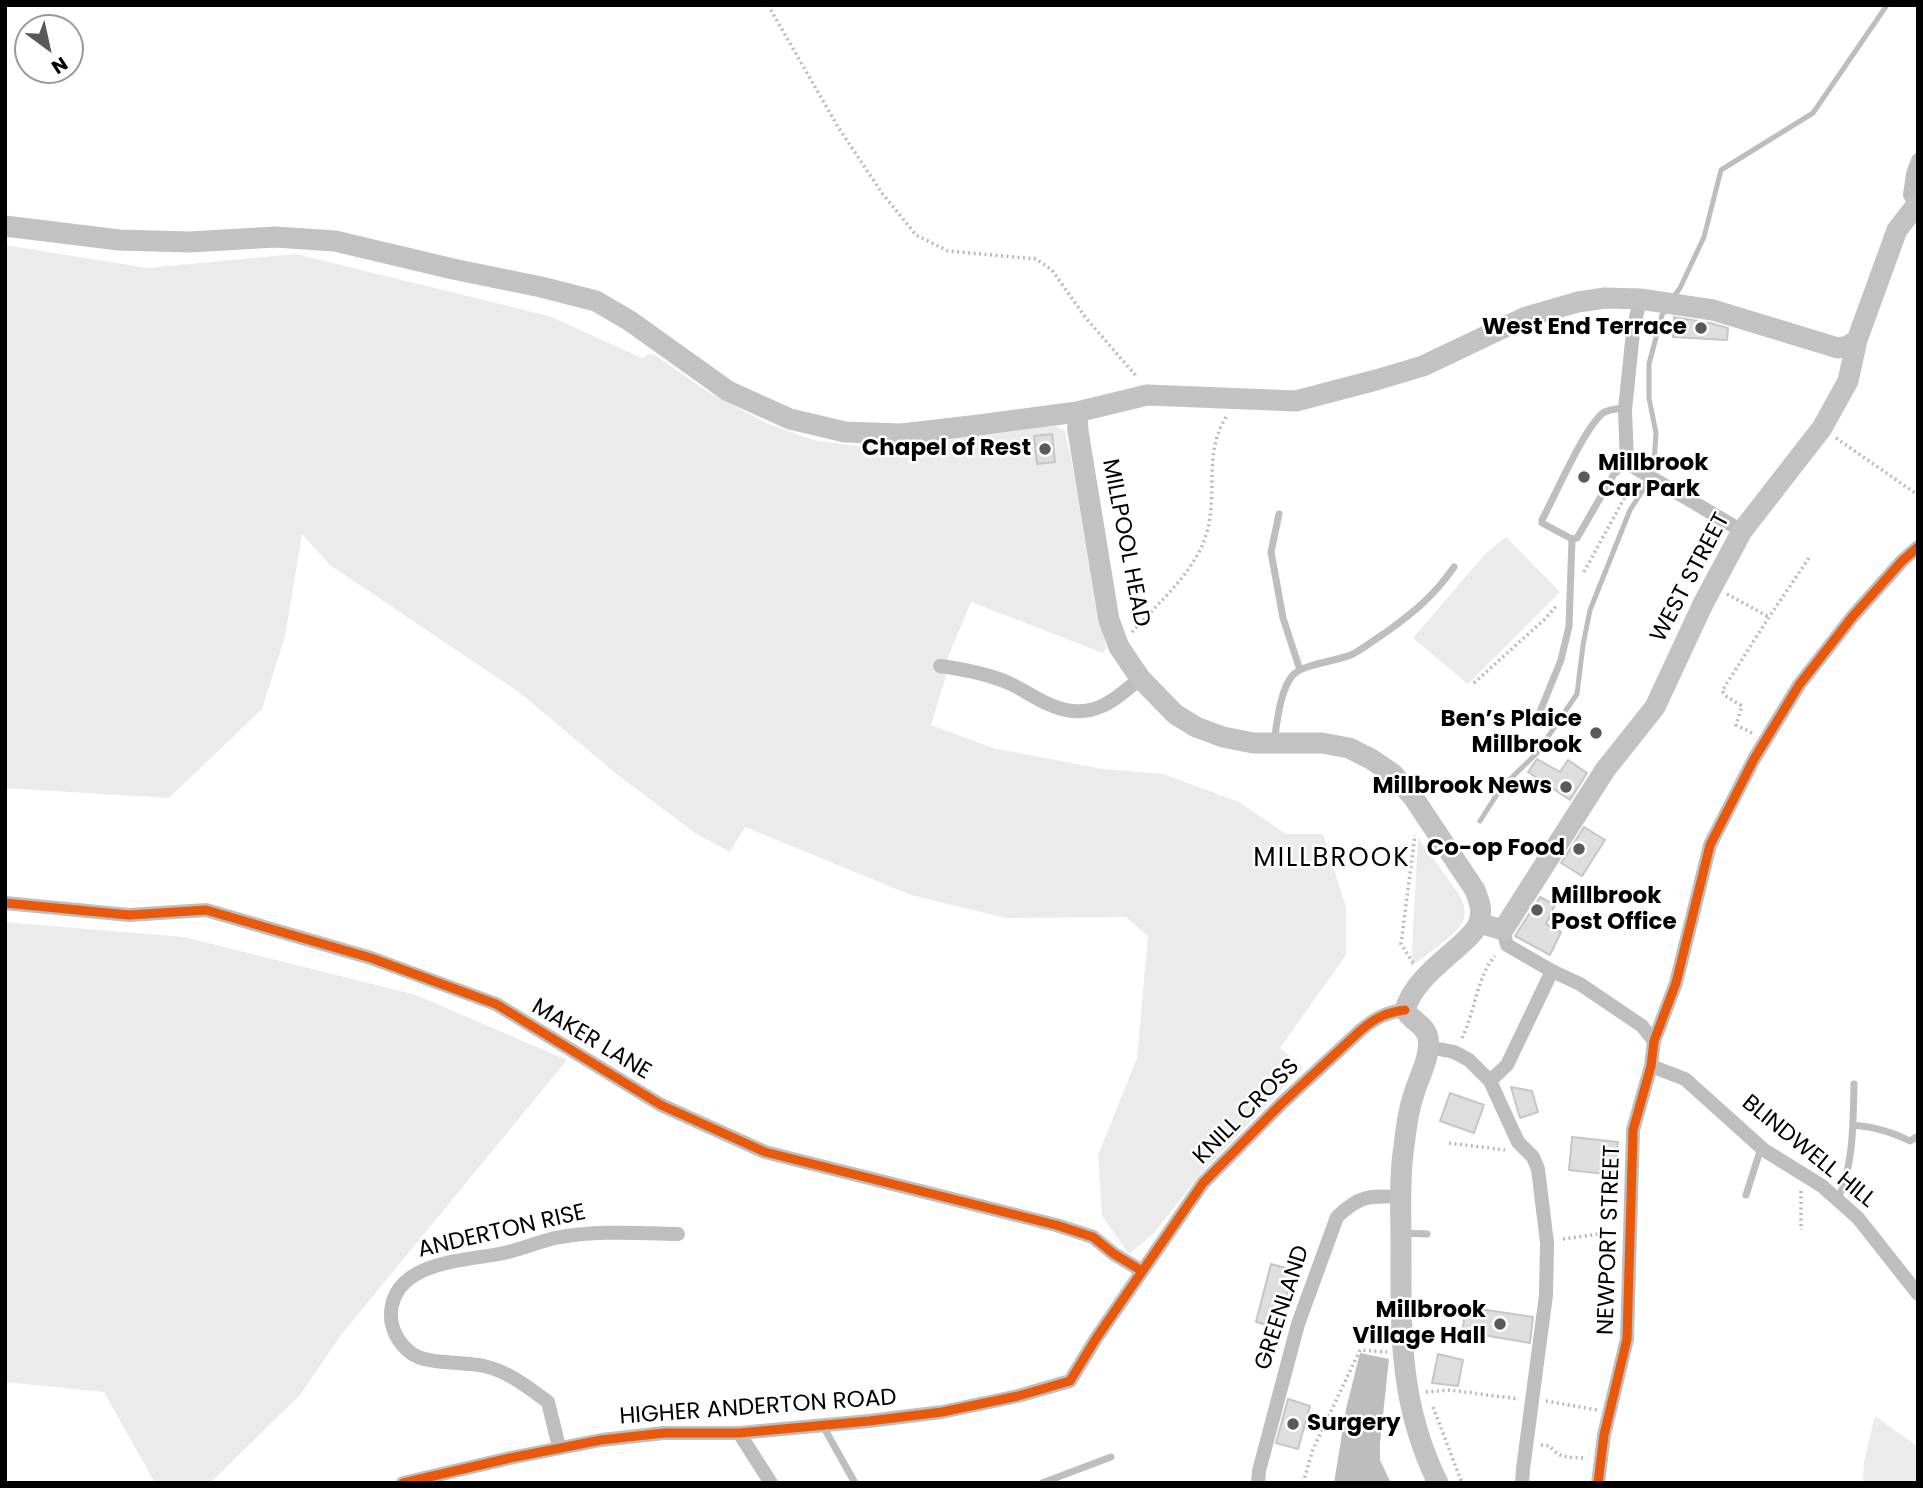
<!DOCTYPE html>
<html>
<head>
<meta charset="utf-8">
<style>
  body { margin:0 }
  #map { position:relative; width:1923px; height:1488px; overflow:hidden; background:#fff; font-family:Poppins,sans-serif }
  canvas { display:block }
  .frame { position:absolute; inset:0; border:7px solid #000; pointer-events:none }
  .north { position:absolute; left:14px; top:14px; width:70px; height:70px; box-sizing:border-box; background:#fff; border:2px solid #999; border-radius:50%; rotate:147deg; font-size:19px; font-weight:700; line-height:28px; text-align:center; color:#000 }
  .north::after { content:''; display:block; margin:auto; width:24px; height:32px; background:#595959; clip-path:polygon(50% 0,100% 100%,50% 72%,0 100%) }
</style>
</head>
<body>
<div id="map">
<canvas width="1923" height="1488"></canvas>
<div class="frame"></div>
<div class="north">N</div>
</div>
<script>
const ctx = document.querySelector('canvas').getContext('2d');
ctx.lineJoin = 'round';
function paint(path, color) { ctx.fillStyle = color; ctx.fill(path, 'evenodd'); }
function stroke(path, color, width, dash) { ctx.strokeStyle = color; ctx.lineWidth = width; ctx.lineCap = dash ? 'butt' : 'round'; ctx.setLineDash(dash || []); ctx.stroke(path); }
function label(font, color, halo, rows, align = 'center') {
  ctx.font = font + ' Poppins,sans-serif'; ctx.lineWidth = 5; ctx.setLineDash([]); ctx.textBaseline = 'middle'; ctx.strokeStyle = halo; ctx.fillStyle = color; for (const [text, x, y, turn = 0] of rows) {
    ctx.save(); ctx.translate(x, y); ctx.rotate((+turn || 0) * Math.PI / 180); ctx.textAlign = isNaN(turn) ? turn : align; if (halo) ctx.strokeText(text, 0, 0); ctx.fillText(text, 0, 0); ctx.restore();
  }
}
paint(new Path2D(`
  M5,245L147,268L296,254L549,316L642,358L649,354L655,355L708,392L768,424L817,441L865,447L920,444L1055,426L1065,431L1090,547L1106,648L1103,653L971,602L948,657L945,679L931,725L993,748L1102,769L1163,774L1239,802L1286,834H1323L1346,907V955L1280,1048L1303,1067L1202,1172L1153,1234L1129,1254L1102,1216L1098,1155L1137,1058L1148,936L1126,917L1006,918L911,895L745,827L730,852L695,833L619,776L520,693L330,565L302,534L285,636L262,709L169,798L5,788Z
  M1506,537L1560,592L1468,684L1413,638L1485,554Z
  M1418,837L1458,893C1473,917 1461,928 1442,943C1432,951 1421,959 1411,967Z
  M5,922L184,937L416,995L567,1060L341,1335L300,1395L210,1483H155L104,1392L5,1382Z
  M1875,1416L1918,1447V1483H1863L1864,1462Z`), '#ebebeb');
paint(new Path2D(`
  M1360,1353L1389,1359L1380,1443V1460L1391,1483H1334L1346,1409Z`), '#bdbdbd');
stroke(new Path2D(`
  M1672,299L1680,288L1704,237L1721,170L1813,113L1887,5
  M1480,821L1501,788L1537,753L1577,694L1583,645L1590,610L1630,510L1643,490L1654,462L1656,433L1649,398V364L1662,315L1667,308`), '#bdbdbd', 5);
const building = new Path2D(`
  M1674,317L1710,323L1728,328L1727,340L1673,337Z
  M1052,434L1055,462L1037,464L1034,436Z
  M1537,759L1560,772L1568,760L1587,773L1570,800L1528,772Z
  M1584,827L1605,840L1582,876L1561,863Z
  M1540,897L1555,905L1546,924L1561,932L1550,955L1515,936Z
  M1511,1087L1532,1091L1538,1112L1520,1118Z
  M1450,1093L1484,1105L1474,1133L1440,1121Z
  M1572,1137L1618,1142L1614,1175L1569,1170Z
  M1271,1264L1293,1270L1278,1328L1256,1322Z
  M1473,1308L1533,1317L1530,1343L1466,1332L1463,1327L1465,1312Z
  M1438,1354L1463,1360L1458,1386L1432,1383Z
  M1288,1399L1310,1406L1298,1449L1276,1443Z`);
paint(building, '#dedede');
stroke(building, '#c6c6c6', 2);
stroke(new Path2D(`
  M768,5L838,127L882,193L916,235L948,251L1036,259L1052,270L1085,317L1137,377
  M1836,438L1918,495
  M1584,572L1632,484
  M1727,594L1769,617
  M1132,632C1160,601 1198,570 1208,528C1217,489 1204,453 1226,417
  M1474,683L1546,618L1557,605
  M1752,733L1736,725L1742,706L1727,697L1722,691L1769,617L1811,555
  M1413,963L1401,944L1415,835
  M1462,1038C1475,1012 1477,976 1495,956
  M1449,1143L1505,1150
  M1801,1191V1230
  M1563,1239L1614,1232
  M1426,1392L1450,1390L1519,1399
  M1546,1401L1597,1410
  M1433,1407L1462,1483
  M1541,1445L1550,1446C1559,1459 1570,1457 1585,1458
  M1303,1483L1313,1449L1360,1350L1387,1352`), '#b9b9b9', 3.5, [2, 3.5]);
stroke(new Path2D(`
  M1625,408C1617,409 1609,409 1603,413C1584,428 1555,496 1542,520V523L1572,539L1577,538L1614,474L1627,463
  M1279,514L1271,552L1283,618L1300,670
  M1537,719L1561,660L1569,626L1572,539
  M1274,742C1277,723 1280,689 1293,675C1303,664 1338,661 1353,654C1364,648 1374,640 1385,633C1413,613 1434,596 1454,567
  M1853,1125C1874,1127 1891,1131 1910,1141L1918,1136
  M1746,1195L1761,1148
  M1838,1199C1854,1164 1853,1122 1854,1084
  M1402,1233L1427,1234
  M823,1426L855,1483
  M1042,1483L1111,1457`), '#bebebe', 7);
stroke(new Path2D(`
  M1916,205L1910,195L1913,174L1918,160
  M1640,299L1633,332L1625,410L1627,463L1742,531
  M940,666C962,669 988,674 1009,683C1024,690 1037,700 1053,706C1090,721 1114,702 1140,678
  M5,903L129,915L206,910L371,958L496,1004L661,1105L765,1152L1056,1225L1093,1237L1114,1254L1142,1271
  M1503,930L1507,945L1552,971L1580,984L1642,1026L1654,1041
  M1429,1047L1454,1052L1469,1060L1490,1081L1518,1142L1533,1157L1538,1169L1547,1243L1546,1295L1523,1469L1522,1483
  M1651,1066L1685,1079L1764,1150L1822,1186L1858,1218L1918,1294
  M1490,1081L1507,1065L1552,971
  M739,1433L771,1483
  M559,1447L548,1402C529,1388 508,1371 484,1366C464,1361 426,1365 411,1353C398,1343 390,1328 391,1312C395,1260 467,1261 504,1253C522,1249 538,1242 555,1238C595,1230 638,1233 678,1234
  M403,1483L510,1458L601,1440L664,1433H739L869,1421L942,1412L1018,1396L1070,1381L1097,1337L1203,1183L1280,1105L1361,1030C1375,1018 1387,1012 1405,1010
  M1258,1483L1259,1471L1298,1324L1337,1217C1361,1194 1370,1196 1401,1197
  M1598,1483L1604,1435L1627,1339L1633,1130L1651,1066L1654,1041L1676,983L1710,845L1754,759L1799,685L1853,616L1902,561L1918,547`), '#bebebe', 14);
stroke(new Path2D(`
  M5,226L119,240L190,242L275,237L335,241L453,269L541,287L596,301L630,321L728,391L790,419L845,432L901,434L979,425L1077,412L1147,395L1296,401L1376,380L1423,366L1526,317L1578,302L1605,298L1640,299L1713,310L1838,348L1848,346L1857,340
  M1077,412L1078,431L1109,620L1119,647L1140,678L1175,714L1196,727L1223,737L1253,743H1322L1349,748L1371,759L1393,774L1413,797L1475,890C1479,901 1483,910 1479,922C1476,932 1465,940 1458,947C1439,964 1412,984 1405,1010C1411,1021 1426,1025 1428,1038C1431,1057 1419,1076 1414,1094C1408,1110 1406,1129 1404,1146C1399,1178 1401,1211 1401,1243C1401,1330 1398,1402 1438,1483
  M1479,923L1503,930L1605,770L1655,707L1703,604L1742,531L1822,428L1848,381L1857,340L1897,230L1918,203`), '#c2c2c2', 21);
stroke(new Path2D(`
  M5,903L129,915L206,910L371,958L496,1004L661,1105L765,1152L1056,1225L1093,1237L1114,1254L1142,1271
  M403,1483L510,1458L601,1440L664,1433H739L869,1421L942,1412L1018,1396L1070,1381L1097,1337L1203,1183L1280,1105L1361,1030C1375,1018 1387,1012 1405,1010
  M1598,1483L1604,1435L1627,1339L1633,1130L1651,1066L1654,1041L1676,983L1710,845L1754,759L1799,685L1853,616L1902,561L1918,547`), '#e8590c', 9);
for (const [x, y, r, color] of [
  [1701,328,7,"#595959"],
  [1045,449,7,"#595959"],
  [1584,477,7,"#595959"],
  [1596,733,7,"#595959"],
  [1566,787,7,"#595959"],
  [1579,849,7,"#595959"],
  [1537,910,7,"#595959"],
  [1500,1324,7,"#595959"],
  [1293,1424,7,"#595959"]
]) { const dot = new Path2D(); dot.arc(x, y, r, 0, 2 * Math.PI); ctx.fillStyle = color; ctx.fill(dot); stroke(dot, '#fff', 2.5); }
label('bold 23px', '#000', '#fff', [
  ["West End Terrace",1687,328],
  ["Chapel of Rest",1031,449],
  ["Millbrook",1598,464,"left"],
  ["Car Park",1598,490,"left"],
  ["Ben’s Plaice",1582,720],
  ["Millbrook",1582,746],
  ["Millbrook News",1552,787],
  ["Co-op Food",1565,849],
  ["Millbrook",1551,897,"left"],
  ["Post Office",1551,923,"left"],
  ["Millbrook",1486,1311],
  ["Village Hall",1486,1337],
  ["Surgery",1307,1424,"left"]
], 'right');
label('23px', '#000', '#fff', [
  ["MILLPOOL HEAD",1125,543,79],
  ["WEST STREET",1691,578,-62],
  ["MAKER LANE",591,1040,31],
  ["KNILL CROSS",1247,1112,-45],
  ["BLINDWELL HILL",1808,1152,39],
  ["ANDERTON RISE",502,1232,-13],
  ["NEWPORT STREET",1610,1240,-88],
  ["GREENLAND",1283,1308,-72],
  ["HIGHER ANDERTON ROAD",758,1408,-4]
]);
ctx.letterSpacing = '2px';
label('26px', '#000', '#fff', [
  ["MILLBROOK",1332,859]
]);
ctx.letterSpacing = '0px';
</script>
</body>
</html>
